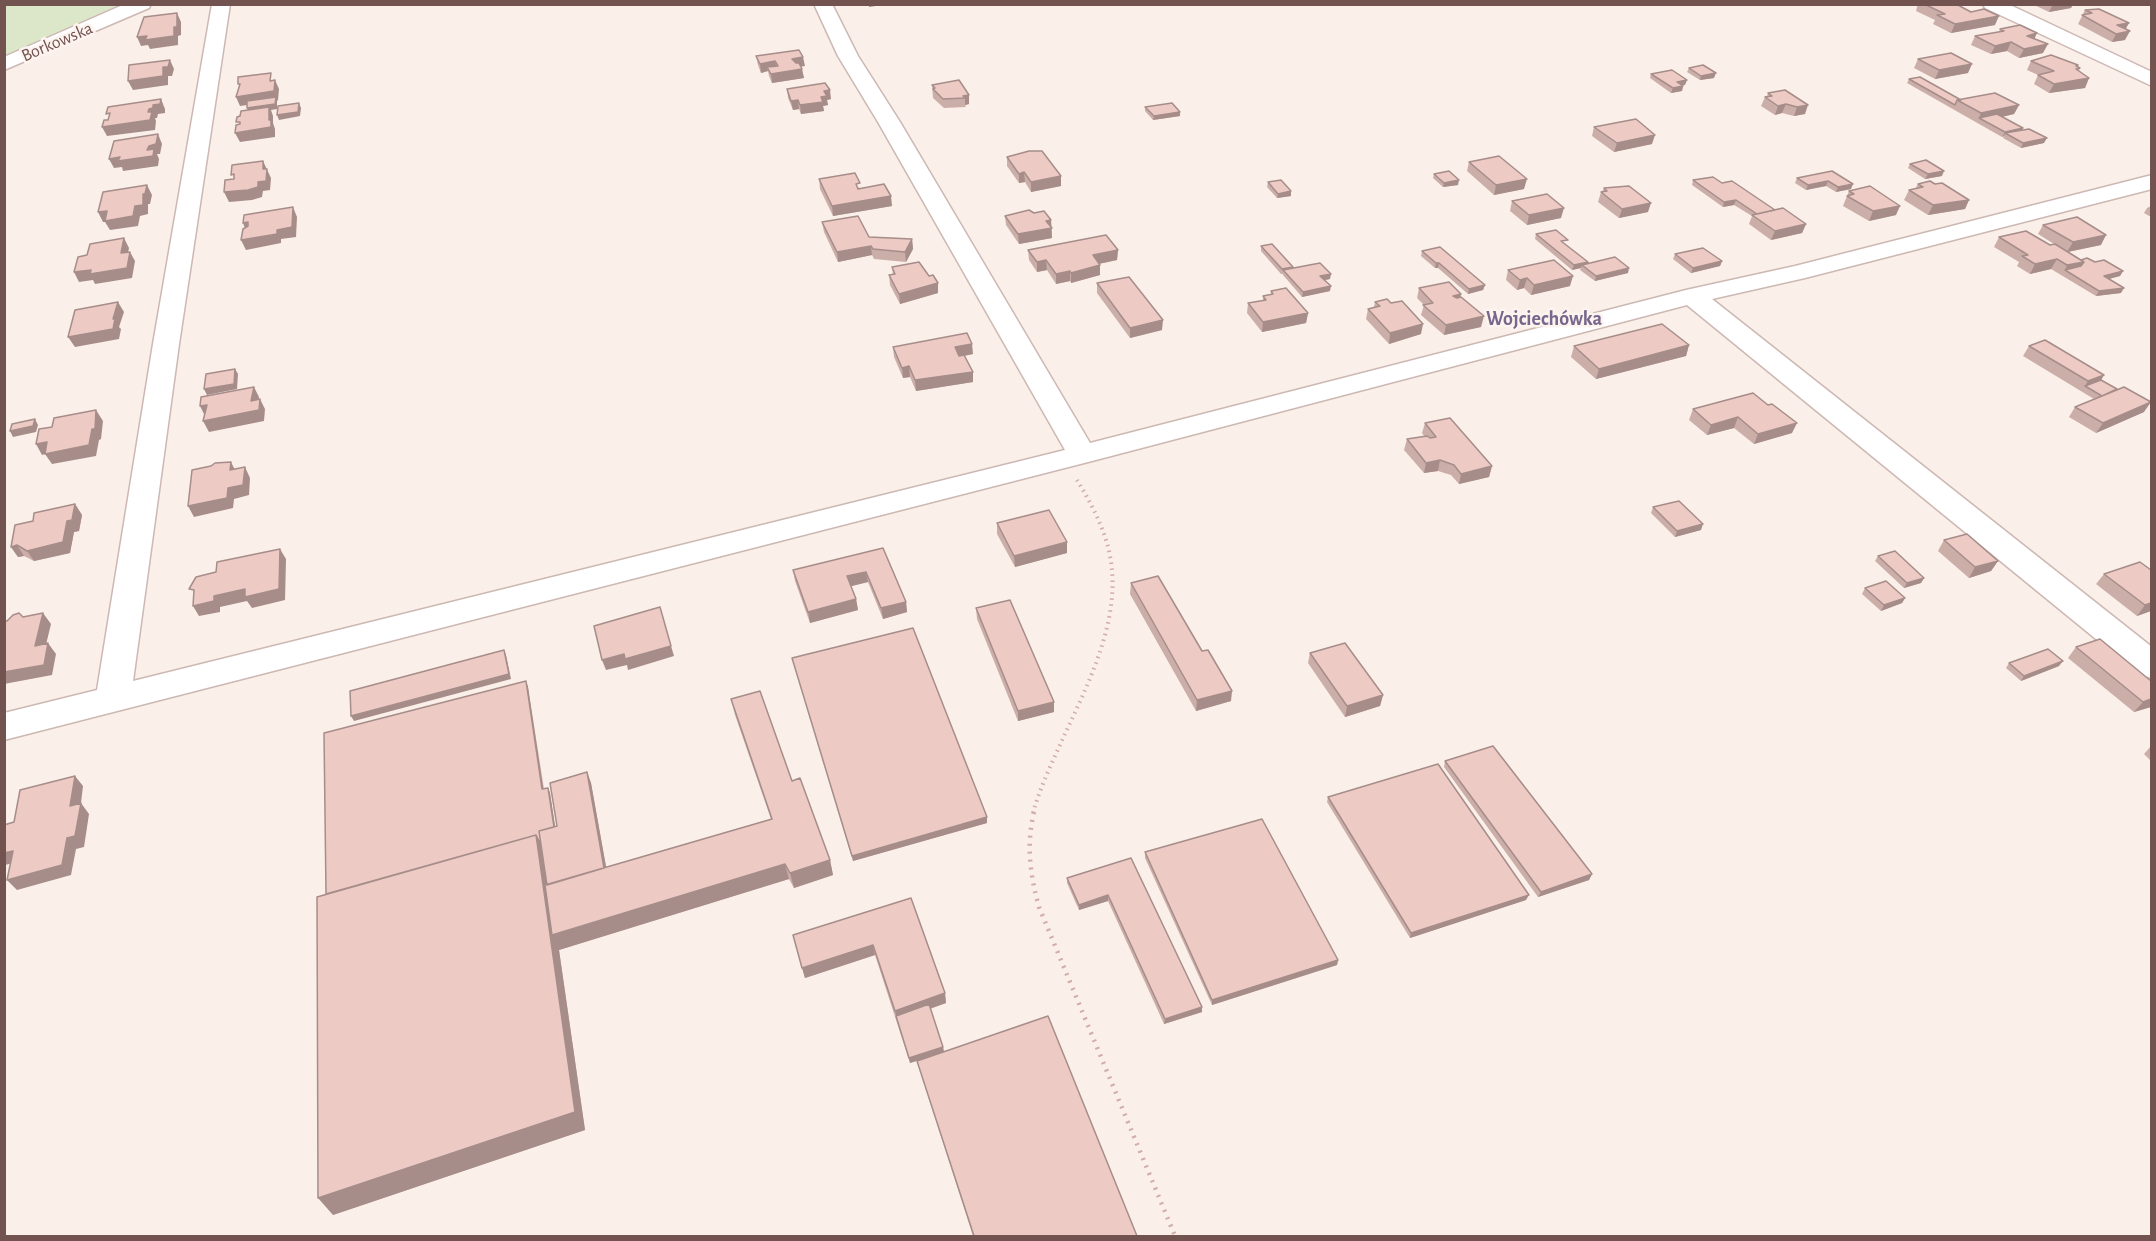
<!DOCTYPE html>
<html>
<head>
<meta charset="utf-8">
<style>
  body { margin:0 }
  #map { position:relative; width:2156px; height:1241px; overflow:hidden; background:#faefe9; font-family:"Alegreya Sans",sans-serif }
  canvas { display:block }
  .frame { position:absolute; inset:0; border:6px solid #725350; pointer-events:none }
</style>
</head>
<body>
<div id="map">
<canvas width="2156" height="1241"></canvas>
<div class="frame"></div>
</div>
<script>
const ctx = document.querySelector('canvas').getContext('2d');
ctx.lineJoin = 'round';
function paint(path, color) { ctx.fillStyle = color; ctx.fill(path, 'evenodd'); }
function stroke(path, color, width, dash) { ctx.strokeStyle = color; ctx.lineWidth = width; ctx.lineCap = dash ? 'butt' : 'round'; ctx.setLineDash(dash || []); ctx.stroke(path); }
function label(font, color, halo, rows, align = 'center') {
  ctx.font = font + ' "Alegreya Sans",sans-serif'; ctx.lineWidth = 5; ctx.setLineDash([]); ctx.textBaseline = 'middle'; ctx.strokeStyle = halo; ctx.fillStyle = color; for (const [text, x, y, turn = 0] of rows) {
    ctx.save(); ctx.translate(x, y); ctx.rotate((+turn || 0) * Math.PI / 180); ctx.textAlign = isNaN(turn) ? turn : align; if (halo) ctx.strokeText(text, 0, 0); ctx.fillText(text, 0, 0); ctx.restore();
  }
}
paint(new Path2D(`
  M5,5H123L5,56Z`), '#dce7c9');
const minor = new Path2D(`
  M125,4H151L149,8L4,70V57Z
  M212,4H230L179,344L133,681L1065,450L878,122L838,56L814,4H832L858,56L900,122L1090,443L1686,290L1795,266L2152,175V189L1805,278L1712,299L2152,647V678L2140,675L1687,305L1092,461L4,740V713L97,690L153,344Z
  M1983,4H2008L2152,72V86L1985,8Z`);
stroke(minor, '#cdb8b3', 3);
stroke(new Path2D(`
  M1033,813C1040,787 1053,761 1064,736C1089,682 1122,618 1110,556C1105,529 1091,503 1077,480`), '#d2ada7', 4, [1.5, 4.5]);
stroke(new Path2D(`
  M1034,812C1026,845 1030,875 1039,907L1175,1236`), '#d2ada7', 4.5, [2, 6]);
paint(minor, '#fff');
paint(new Path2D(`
  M1918,4H1956L1995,25L1951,33L1933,24L1935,20L1916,11Z
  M2032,4H2073L2071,8L2049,12Z
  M2085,10L2126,29L2125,40L2112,42L2078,24Z
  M2000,29L2034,39L2043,53L2019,58L2007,51L1991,54L1971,45L1975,36L1999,32Z
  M756,56L805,66H801L804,78L772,83L769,76L768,71L761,73L758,65Z
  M1918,59L1968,73L1935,79L1914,68Z
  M2031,61L2078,65L2077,67L2080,68L2079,71L2089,78L2085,88L2049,93L2034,84L2038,75L2027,70Z
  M1689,68L1714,78L1700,80L1687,72Z
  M1651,74L1685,85H1682L1683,86L1682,91L1671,93L1650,78Z
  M1909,79L1961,100L2019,105L2014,114L2002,117L2023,128L2022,130L2044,143L2021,148L2003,138L2004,136L2002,137L1907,83Z
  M959,80L969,104L965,105L966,107L944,108L933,98L932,85Z
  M787,89L831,99L827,100L828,105L823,106L824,111L801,114L799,109L793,110L788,98Z
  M1785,90L1805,114L1794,116L1782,113L1775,115L1761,106L1765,97L1767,96L1768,93Z
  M1145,107L1180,116L1153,120L1145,111Z
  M1594,127L1652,144L1614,152L1592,136Z
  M1007,157L1061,186L1031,192L1025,182L1019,183L1007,166Z
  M1469,162L1524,189L1494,195L1467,171Z
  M1910,164L1942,176L1925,179L1908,168Z
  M1832,171L1851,189L1836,192L1826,186L1806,190L1795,183L1797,178Z
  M1434,174L1458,185L1443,187L1433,178Z
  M819,179L861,188L892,206L833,216L820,189Z
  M1693,180L1775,210L1806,224L1802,233L1771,240L1749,224L1752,216L1734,205L1723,207L1692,185Z
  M1268,182L1291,191V196L1277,198L1267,187Z
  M1918,184H1935L1969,200L1965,209L1928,215L1904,200L1909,190L1915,189Z
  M1604,188L1648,212L1619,218L1598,202L1601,192H1602Z
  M1849,191L1896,215L1869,221L1843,206Z
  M1512,201L1561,218L1527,225L1510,211Z
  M2151,206V217L2144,213L2147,208Z
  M1034,213L1051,220L1052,238L1019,244L1006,225L1005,216Z
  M822,222L869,237L912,239L913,249L906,262L874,259L872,255L838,262L824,232Z
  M2043,225L2101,245L2068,252L2081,260L2095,262L2123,271L2120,276L2109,279L2121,293L2096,296L2051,269L2030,274L2017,266L2019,262L1994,247L1999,237L2050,245L2054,244L2038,234Z
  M1536,234L1566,245L1588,262L1587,264L1628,273L1595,281L1580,270L1581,268L1572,270L1535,239Z
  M1261,246L1293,267V268L1330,279L1325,280L1330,291L1302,297L1283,275V274H1281L1261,251Z
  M1028,250H1118L1117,260L1099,264L1100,265V275L1071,283L1070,281L1056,284L1047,270L1037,272L1029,260Z
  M1422,251L1485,285L1483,290L1468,294L1438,268H1435L1421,256Z
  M1675,254L1722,261L1720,266L1691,273L1673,259Z
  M892,267L929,276L938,283V293L900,304L890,285L889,275H893Z
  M1508,270L1570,286L1531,295L1524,288L1517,290L1506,280Z
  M1097,283L1162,330L1130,338L1097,293Z
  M1419,288L1461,294L1460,297L1481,327L1444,335L1421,315L1424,305L1417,298Z
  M1271,291L1308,313L1306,323L1262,332L1247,313L1248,303L1263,301V296L1271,294Z
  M1375,302L1421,334L1389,344L1366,319L1368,309L1374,307Z
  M1689,345L1686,356L1596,379L1571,357L1574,346Z
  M2029,346L2104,375L2101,380L2144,412L2096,433L2069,417L2075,407L2094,399L2023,356Z
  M893,347L973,354L965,356L973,372V382L916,391L910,377L903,378L894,357Z
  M1753,393L1792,433L1754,444L1734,428L1707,435L1689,420L1693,409Z
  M1425,423L1492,466L1489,477L1459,484L1451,475L1438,471L1424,473L1404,450L1407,439L1424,436L1422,433Z
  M75,504L82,515L79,531L74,532L70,553L34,561L24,556L18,557L11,547L33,521Z
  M1653,507L1701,530L1675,537L1651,513Z
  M997,523L1067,542V553L1015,567L997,534Z
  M1944,540L1998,561L1991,571L1969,578L1938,551Z
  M883,548L906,602L907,612L883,619L868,582L851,586L856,599L858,610L810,623L795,581L793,570Z
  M1878,556L1924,578L1921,583L1904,588L1875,561Z
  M2151,570V611L2137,616L2096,584L2104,574Z
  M1131,583L1202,651L1231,701L1196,711L1130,594Z
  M1865,588L1905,598L1902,603L1881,611L1862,594Z
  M976,608L1054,712L1018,721L977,619Z
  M2076,647L2151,707L2134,712L2068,658Z
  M1310,653L1383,695L1380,706L1345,717L1308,663Z
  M792,658L987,823L853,861Z
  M2009,663L2059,666L2021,681L2006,668Z
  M526,681L528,687L544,789L548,788L550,793L555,827L557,826L587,772L591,783L606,867L771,819L735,715L731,699L792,781L830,860L833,875L794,888L789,879L559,950L585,1130L333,1215L326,894Z
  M2151,746V761L2144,754Z
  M1445,761L1592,874L1589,880L1538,897L1444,767Z
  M1328,797L1526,900L1410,938L1327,802Z
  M1145,852L1338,960L1337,965L1212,1005L1145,858Z
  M1131,858L1202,1012L1164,1024L1108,901L1079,910L1067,883V878Z
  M911,898L945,993L946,1003L930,1009L943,1047L944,1052L910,1063L875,955L805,978L793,935Z
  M917,1061L1137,1236H973Z`), '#ccaea9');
paint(new Path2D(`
  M869,4H889L869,7Z
  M2053,4H2073L2071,8L2049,12Z
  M177,13L181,22V35L178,36V45L150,49L148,45L141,46L137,37L174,27Z
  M1999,16L1995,25L1951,33L1955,24Z
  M2129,23L2124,32L2117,25Z
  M2130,31L2125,40L2112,42L2116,34Z
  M2037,33L2033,42L2027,36Z
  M2011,42L2007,51L1991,54L1995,46Z
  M2048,44L2043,53L2019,58L2024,49Z
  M803,57L805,66L793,68L792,59Z
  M170,60L174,69L172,76H168V85L133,90L128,81L163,67Z
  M775,61L777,70L767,67L768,71L761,73L760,64Z
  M1972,64L1968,73L1935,79L1939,70Z
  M802,69L804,78L772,83L771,74Z
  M1716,73L1714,78L1700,80L1701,76Z
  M2089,78L2085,88L2049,93L2054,84Z
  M275,80L279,89L278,100L277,101V109L271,110L273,116V123L275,129V137L240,142L235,133L249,113L247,108L275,101L240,106L236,97Z
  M1687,80L1685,85L1675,86L1677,82Z
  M1683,86L1682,91L1671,93L1673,88Z
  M830,90L831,99L827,100L828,105L823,106L824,111L801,114L800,105L821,97L824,91Z
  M969,95V104L965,105V98L963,96Z
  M161,99L165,109V113L158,114L157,118H155L156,121L155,130L107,136L102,127L148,112L149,109Z
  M798,100L799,109L793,110L791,101Z
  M299,103L301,108L300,116L279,120L277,115Z
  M1786,104L1782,113L1775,115L1778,106Z
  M1808,105L1805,114L1794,116L1797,107Z
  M2019,105L2014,114L1984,121L1979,118L1981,113Z
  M1180,112V116L1153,120L1154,116Z
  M2023,128L2021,133H2005L2004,136L2002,137L2005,132Z
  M158,134L162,144L160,154H157L159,159L158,166L123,171L122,167L114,168L109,159L147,150L149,146Z
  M1655,135L1652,144L1614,152L1617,143Z
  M2047,138L2044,143L2021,148L2023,143Z
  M263,161L271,178L270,190L263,191L262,197L252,200L229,202L224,192L258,182L263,169Z
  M1944,171L1942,176L1925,179L1928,174Z
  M1024,172L1025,182L1019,183V174Z
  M1061,176V186L1031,192V182Z
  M1527,179L1524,189L1494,195L1496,185Z
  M1459,180L1458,185L1443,187L1444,183Z
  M1828,181L1826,186L1806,190L1808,185Z
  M1853,184L1851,189L1836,192L1838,187Z
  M147,185L152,195L150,204H148V214L140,216L138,226L110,230L105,222H103L98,212L135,206L143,194Z
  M1291,191V196L1277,198L1278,194Z
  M891,196L892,206L833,216L832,206Z
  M1736,200L1734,205L1723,207L1724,202Z
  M1969,200L1965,209L1928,215L1933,205Z
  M1651,203L1648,212L1619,218L1622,209Z
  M1900,206L1896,215L1869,221L1873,211Z
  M293,207L297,217L296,237L281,239V243L246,250L241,240L277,230Z
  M1564,208L1561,218L1527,225L1529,215Z
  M1051,220L1052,238L1019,244L1018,234L1046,221Z
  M248,222L247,233L243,223Z
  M1806,224L1802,233L1771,240L1775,231Z
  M2106,235L2101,245L2067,252L2073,242Z
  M124,238L129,248L126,263L121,253Z
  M912,239L913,249L906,262L905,252Z
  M871,246L872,255L838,262L837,252Z
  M1118,250L1117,260L1093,265V255Z
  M130,252L135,261L132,278L95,284L93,280L79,282L74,272Z
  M2057,259L2051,269L2030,274L2035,264Z
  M1046,260L1047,270L1037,272V262Z
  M1722,261L1720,266L1691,273L1693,268Z
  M1588,262L1586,267L1582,265L1581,268L1572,270L1574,265Z
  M2084,262L2078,272L2065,270L2067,265Z
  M1436,263H1439L1438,268H1435Z
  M1100,265V275L1071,283V273Z
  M1629,268L1628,273L1595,281L1596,276Z
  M1070,271V281L1056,284V274Z
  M2123,271L2120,276L2101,281L2104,276Z
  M1331,274L1330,279L1319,281L1320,276Z
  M1573,276L1570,286L1531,295L1534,285Z
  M1527,278L1524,288L1517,290L1520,280Z
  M938,283V293L900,304L899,294Z
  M1485,285L1483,290L1468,294L1469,289Z
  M1331,286L1330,291L1302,297L1303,292Z
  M2124,288L2121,293L2096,296L2099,291Z
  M1461,294L1459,304L1453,296Z
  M118,302L124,312L119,327L121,329L119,339L75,347L68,337L113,319Z
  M1308,313L1306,323L1262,332L1263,322Z
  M1484,316L1481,327L1444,335L1446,325Z
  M1163,320L1162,330L1130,338V328Z
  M1423,324L1421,334L1389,344L1390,333Z
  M972,344L973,354L956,357L955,347Z
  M1689,345L1686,356L1596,379L1599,369Z
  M909,366L910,377L903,378L902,368Z
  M235,369L238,374L237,389L207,395L204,389Z
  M973,372V382L916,391L915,380Z
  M2104,375L2098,385L2085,386L2088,381Z
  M254,387L259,397L257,411L260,399L265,409L264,421L209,432L203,421L251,401Z
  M2151,402L2144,412L2096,433L2103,423Z
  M207,405L205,416L200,406Z
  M96,410L103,421L101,439L99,440L96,456L52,464L45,454L42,455L36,444L47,442Z
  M1738,417L1734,428L1707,435L1711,425Z
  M35,419L38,425L36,432L13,437L10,431Z
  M1797,423L1792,433L1754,444L1758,434Z
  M1440,460L1438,471L1424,473L1426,463Z
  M231,462L236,472L230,470Z
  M1492,466L1489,477L1459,484L1461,474Z
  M245,467L250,478L249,495L234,499L233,508L194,517L188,506L228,488Z
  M75,504L82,515L79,531L74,532L70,553L34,561L27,551L67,521Z
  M1703,524L1701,530L1675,537L1677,531Z
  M1067,542V553L1015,567L1014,556Z
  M17,545L24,556L18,557L11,547Z
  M280,549L286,559L285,600L252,608L247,601L220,607V612L199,616L193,606L214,596Z
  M1998,561L1991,571L1969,578L1975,567Z
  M866,572L868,582L848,587L847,576Z
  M1924,578L1921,583L1904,588L1907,583Z
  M1905,598L1902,603L1881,611L1884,605Z
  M856,599L858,610L810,623L808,612Z
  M906,602L907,612L883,619L881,608Z
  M2151,603V611L2137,616L2145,605Z
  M43,613L51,624L43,657L35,646Z
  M48,643L56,654L52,675L4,684V672Z
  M671,646L674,656L628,670L627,665L606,670L602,660L624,654Z
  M504,650L506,655L511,679L354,721L351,716Z
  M2063,661L2059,666L2021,681L2024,676Z
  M526,681L528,687L544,794L542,789Z
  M1232,691L1231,701L1196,711L1197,700Z
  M1383,695L1380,706L1345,717L1347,706Z
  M2151,699V707L2134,712L2143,702Z
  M1054,702V712L1018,721V711Z
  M587,772L591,783L609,883L785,864L789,879L559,950L585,1130L333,1215L318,1198L536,835L548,788L550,793L557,838L550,889Z
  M75,776L83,786L81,803L89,814L84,847L76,849L71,875L17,890L7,880Z
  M987,817V823L853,861L852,856Z
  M13,851L22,861L5,865L4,853Z
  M830,860L833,875L794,888L790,873Z
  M1592,874L1589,880L1538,897L1541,892Z
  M1108,895V901L1079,910V905Z
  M1529,895L1526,900L1410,938L1411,933Z
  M873,945L875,955L805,978L802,968Z
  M1338,960L1337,965L1212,1005V1000Z
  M945,993L946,1003L897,1020L895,1011Z
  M1202,1007V1012L1164,1024L1165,1019Z
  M943,1047L944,1052L910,1063L909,1058Z`), '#a68d89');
const building = new Path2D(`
  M1924,4H1956L1971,12L1984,9L1999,16L1955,24L1937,15L1945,14Z
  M2099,9L2129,23L2117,25L2130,31L2116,34L2082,15L2092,13L2085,10Z
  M177,13V27H174V36L145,40L147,36L137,37L144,17Z
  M2020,25L2037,33L2027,36L2048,44L2024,49L2011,42L1995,46L1975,36L2004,31L2000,29Z
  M799,50L803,57L792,59L796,63H799L802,69L771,74L767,67L778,66L775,61L760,64L756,56Z
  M1951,53L1972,64L1939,70L1918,59Z
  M2051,55L2078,65L2076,66L2080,68L2076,69L2089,78L2054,84L2038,75L2054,71L2031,61Z
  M170,60L168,67H163V76L128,81L129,65Z
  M1703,65L1716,73L1701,76L1689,68Z
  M1672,70L1687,80L1677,82L1683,86L1673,88L1651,74Z
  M271,73L270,81L275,80L274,91L236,97L240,84H238V77Z
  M1920,77L1961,100H1957L1955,105L1909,79Z
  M959,80L969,95L963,96L965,98L943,99L933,89L935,88L932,85Z
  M825,83L830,90L824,91L827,96L821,97L823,102L800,105L798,100L791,101L787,89Z
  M1785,90L1808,105L1797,107L1786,104L1778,106L1765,97L1772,96L1768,93Z
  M1995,93L2019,105L1981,113L1957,100Z
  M276,97L275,104L247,108V101Z
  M161,99L160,104L153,105V108L149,109L148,112H152L150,120L102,127L104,120H108L110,113L106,114L108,107Z
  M299,103L298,112L277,115L278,106Z
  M1172,103L1180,112L1154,116L1145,107Z
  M269,107V120H271V127L235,133L236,125L240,124V122H236L237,117L240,116L241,111Z
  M1997,114L2023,128L2005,132L1979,118Z
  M1636,119L1655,135L1617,143L1594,127Z
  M2029,129L2047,138L2023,143L2005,133Z
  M158,134L156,144L149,146L147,150L154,149L153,156L118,161L120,157L109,159L114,141Z
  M1029,151H1042L1061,176L1031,182L1024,172L1019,174L1007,157Z
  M1499,156L1527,179L1496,185L1469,162Z
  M1926,160L1944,171L1928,174L1910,164Z
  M263,161V169H267L266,181L258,182V187L248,190L224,192L225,180L234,179V174L231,175L232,165Z
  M1449,171L1459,180L1444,183L1434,174Z
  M1832,171L1853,184L1838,187L1828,181L1808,185L1797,178Z
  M855,173L860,183L856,184L858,189L884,184L891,196L832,206L819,179Z
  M1713,177L1722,183L1732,181L1775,210L1757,214L1736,200L1724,202L1693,180Z
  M1281,180L1291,191L1278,194L1268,182Z
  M1930,181L1935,184L1942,183L1969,200L1933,205L1909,190L1923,187L1918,184Z
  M147,185L145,194H143V205L135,206L133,216L105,221L107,211L98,212L103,192Z
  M1629,186L1651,203L1622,209L1601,192L1607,191L1604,188Z
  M1870,186L1900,206L1873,211L1847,196L1854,194L1849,191Z
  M1547,194L1564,208L1529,215L1512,201Z
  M293,207L292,227L277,230V234L241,240L243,229L248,226V222L243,223L244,215Z
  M1783,208L1806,224L1775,231L1752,215Z
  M1029,210L1034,213L1044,211L1051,220L1046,221L1052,228L1018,234L1005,216Z
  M858,216L869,237L912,239L905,252L873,249L871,246L837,252L822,222Z
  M2077,217L2106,235L2073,242L2043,225Z
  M1556,230L1568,240L1561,241L1588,262L1574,265L1536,234Z
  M2026,231L2050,245L2055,244L2084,262L2067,265L2057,259L2035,264L2022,256L2028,255L1999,237Z
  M1106,235L1118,250L1093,255L1100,265L1071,273L1070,271L1056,274L1046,260L1037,262L1028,250Z
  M124,238L121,253L130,252L127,268L90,274L91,270L74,272L78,257L87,255L90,244Z
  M1272,244L1293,267L1282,269L1261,246Z
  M1440,247L1485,285L1469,289L1439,263H1436L1422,251Z
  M1703,248L1722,261L1693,268L1675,254Z
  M1615,257L1629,268L1596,276L1582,265Z
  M2087,258L2095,262L2104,260L2123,271L2104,276L2124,288L2099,291L2065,270L2081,266L2084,262L2081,260Z
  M1554,260L1573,276L1534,285L1527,278L1520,280L1508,270Z
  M919,262L929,276L933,275L938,283L899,294L889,275L895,274L892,267Z
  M1320,263L1331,274L1320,276L1331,286L1303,292L1283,270Z
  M1129,277L1163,320L1130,328L1097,283Z
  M1449,282L1461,294L1453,296L1457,298L1461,297L1484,316L1446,325L1423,305L1433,303L1419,288Z
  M1286,288L1308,313L1263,322L1248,303L1266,300L1263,296L1273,294L1271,291Z
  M1387,299L1391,303L1402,301L1423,324L1390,333L1368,309L1380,306L1375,302Z
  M118,302L113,319H115L113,329L68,337L75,310Z
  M1662,324L1689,345L1599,369L1574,346Z
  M967,333L972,344L955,347L959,356L964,355L973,372L915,380L909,366L902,368L893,347Z
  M2045,340L2104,375L2088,381L2029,346Z
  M235,369L234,384L204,389L206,374Z
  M2101,380L2117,389L2102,396L2085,386Z
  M254,387L251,401L260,399L259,410L203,421L207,405L200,406L201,397Z
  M2124,387L2151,402L2103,423L2075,407Z
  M1753,393L1768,405L1772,404L1797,423L1758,434L1738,417L1711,425L1693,409Z
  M96,410L95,429H92L89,445L45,454L47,442L36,444L39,429L52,427L54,418Z
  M1450,418L1492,466L1461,474L1454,465L1440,460L1426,463L1407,439L1427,436L1430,438L1436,437L1425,423Z
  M35,419L33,426L10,431L12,424Z
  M231,462L230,470L245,467L243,485L228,488L227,498L188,506L192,470L211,466L215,463Z
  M1679,501L1703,524L1677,531L1653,507Z
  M75,504L72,520L67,521L63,542L27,551L17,545L11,547L15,525L33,521L34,513Z
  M1049,510L1067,542L1014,556L997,523Z
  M1967,534L1998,561L1975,567L1944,540Z
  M883,548L906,602L881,608L866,572L847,576L856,599L808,612L793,570Z
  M280,549L279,589L245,597V589L214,596V601L193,606L194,590L189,589L196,577L216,572L217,562Z
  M1895,551L1924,578L1907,583L1878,556Z
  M2140,562L2151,570V603L2145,605L2104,574Z
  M1158,576L1202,651L1208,650L1232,691L1197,700L1131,583Z
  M1886,581L1905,598L1884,605L1865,588Z
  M1010,600L1054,702L1018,711L976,608Z
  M660,607L671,646L625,659L624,654L602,660L594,626Z
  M19,613L23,617L43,613L35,646L48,643L44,665L4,672V621H7L13,615Z
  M913,628L987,817L852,856L792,658Z
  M2100,639L2151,681V699L2143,702L2076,647Z
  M1345,643L1383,695L1347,706L1310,653Z
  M2048,649L2063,661L2024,676L2009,663Z
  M504,650L509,674L351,716L350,691Z
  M526,681L542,789L548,788L554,827L539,831L541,845L536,835L326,894L324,733Z
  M760,691L792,781L800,778L830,860L790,873L785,864L552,935L545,885L772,819L731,699Z
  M1493,746L1592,874L1541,892L1445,761Z
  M1438,764L1529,895L1411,933L1328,797Z
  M587,772L604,868L547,885L539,831L557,826L550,783Z
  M75,776L70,806L81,803L75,836L67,838L62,865L7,880L13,851L4,853V825L14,822L20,790Z
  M1262,819L1338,960L1212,1000L1145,852Z
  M536,835L575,1112L318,1198L317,897Z
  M1131,858L1202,1007L1165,1019L1108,895L1079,905L1067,878Z
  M911,898L945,993L895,1011L873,945L802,968L793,935Z
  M929,1004L943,1047L909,1058L896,1016Z
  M1048,1016L1137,1236H974L917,1061Z`);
paint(building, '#edcac4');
stroke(building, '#a68d89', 1.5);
label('18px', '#725350', '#fdf4ef', [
  ["Borkowska",57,42,-23]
]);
label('bold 20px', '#78678d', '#fdf4ef', [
  ["Wojciechówka",1544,319]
]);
</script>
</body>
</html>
